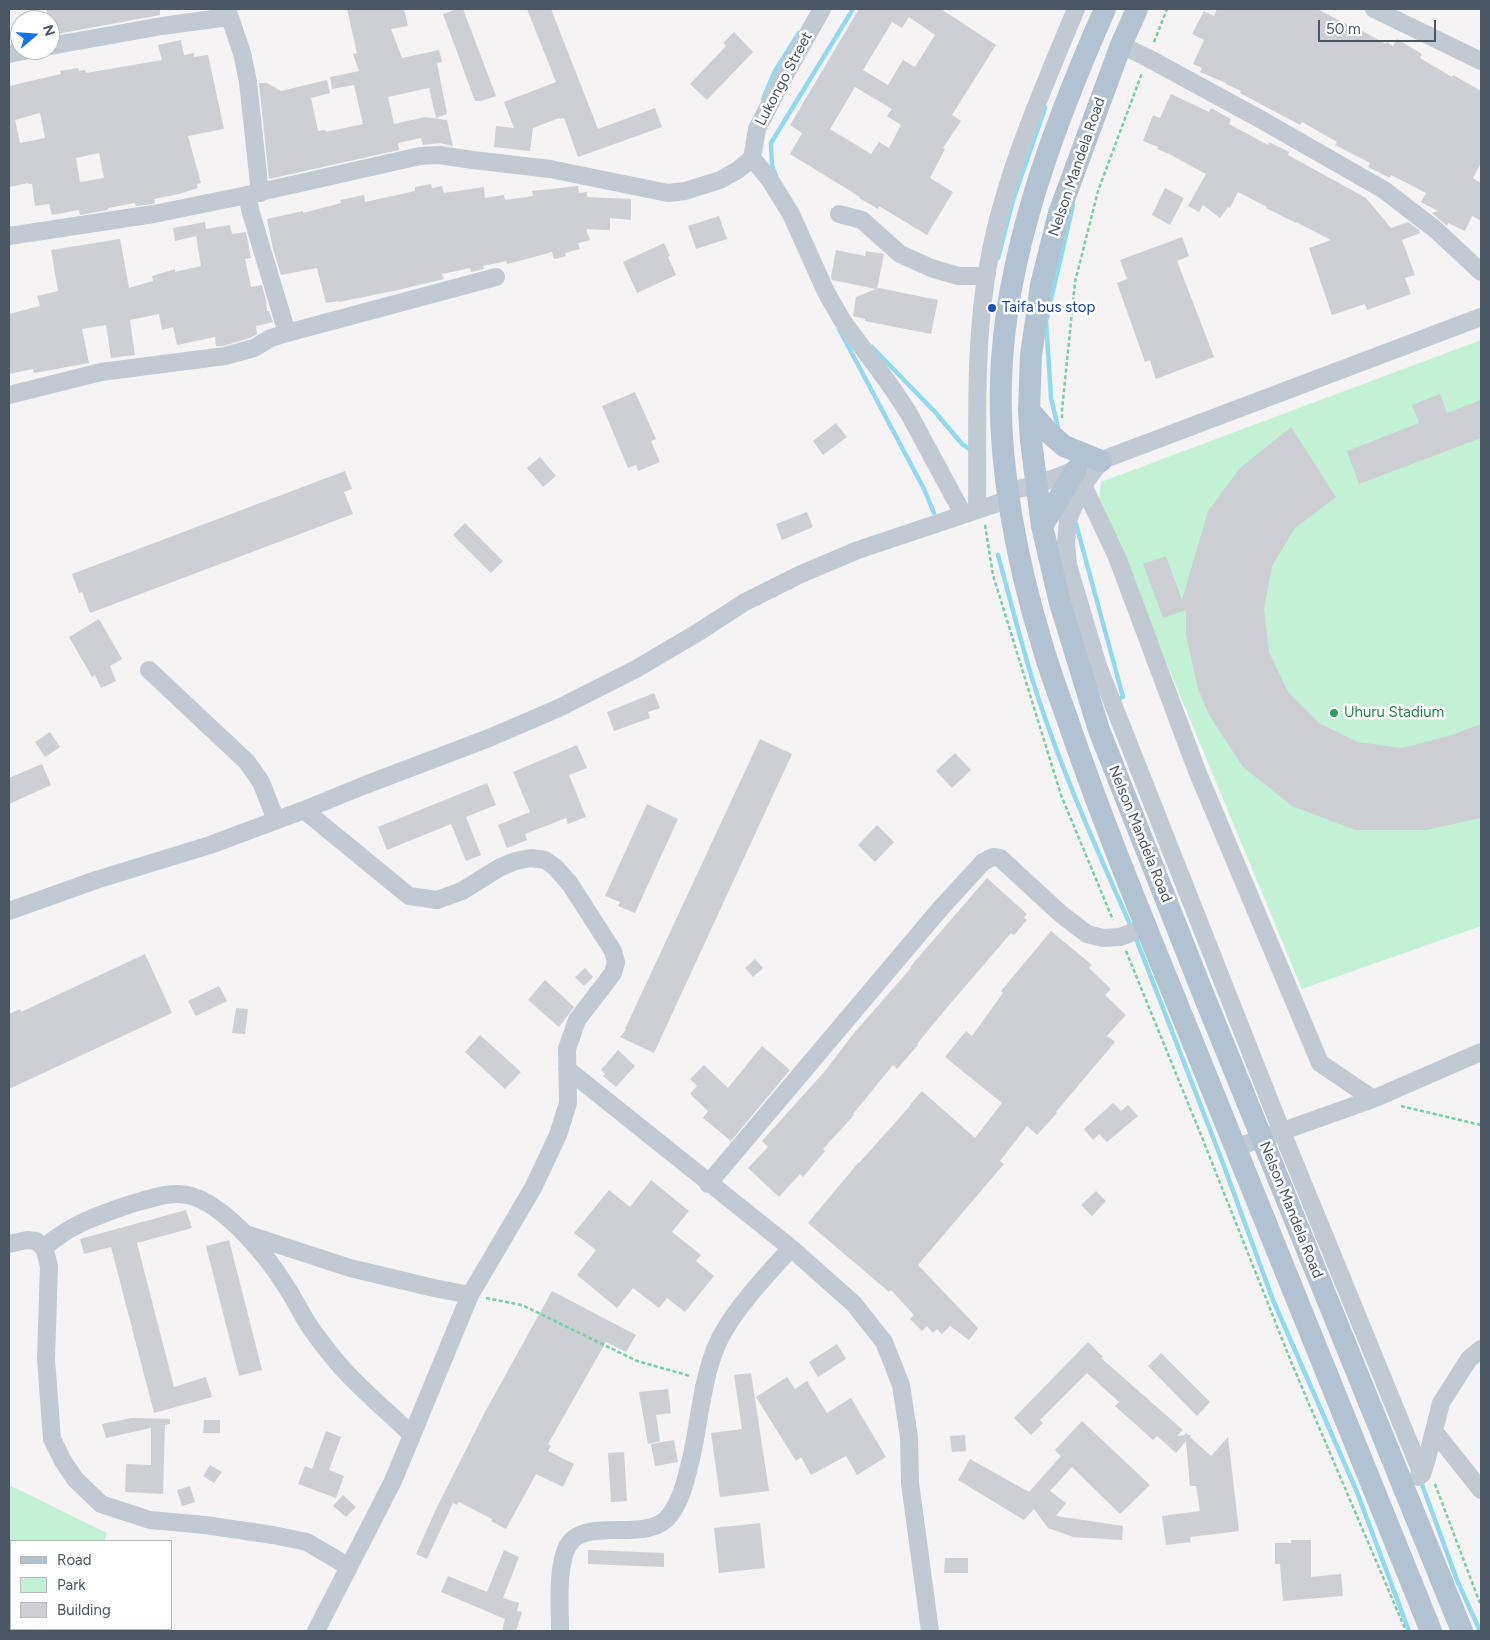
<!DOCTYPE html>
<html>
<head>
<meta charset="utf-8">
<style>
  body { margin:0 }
  #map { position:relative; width:1490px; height:1640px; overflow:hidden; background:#f5f3f3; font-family:Figtree,sans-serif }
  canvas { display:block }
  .frame { position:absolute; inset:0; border:10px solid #4a5661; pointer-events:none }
  .legend { position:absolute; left:10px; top:1540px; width:162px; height:90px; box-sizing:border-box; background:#fff; border:1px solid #b7bbc0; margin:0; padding:6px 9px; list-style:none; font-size:15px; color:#4a5661 }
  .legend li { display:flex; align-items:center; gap:10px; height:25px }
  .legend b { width:25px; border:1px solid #b7bbc0 }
  .north { position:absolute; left:10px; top:10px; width:50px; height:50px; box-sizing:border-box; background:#fff; border:1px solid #b7bbc0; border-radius:50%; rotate:72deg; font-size:14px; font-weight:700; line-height:20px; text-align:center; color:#4a5661 }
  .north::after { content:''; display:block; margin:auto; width:18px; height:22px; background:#1a73e8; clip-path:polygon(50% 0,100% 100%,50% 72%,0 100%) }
  .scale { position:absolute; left:1318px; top:20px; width:118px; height:22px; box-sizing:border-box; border:2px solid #4a5661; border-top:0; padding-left:6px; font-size:15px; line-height:18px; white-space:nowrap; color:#4a5661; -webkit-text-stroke:4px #fff; paint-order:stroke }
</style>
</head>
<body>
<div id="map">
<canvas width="1490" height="1640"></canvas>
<div class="frame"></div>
<ul class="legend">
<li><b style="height:6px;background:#b3c2d1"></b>Road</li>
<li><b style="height:14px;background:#c3f1d5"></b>Park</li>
<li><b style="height:14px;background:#cdcfd5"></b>Building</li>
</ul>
<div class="north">N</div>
<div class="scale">50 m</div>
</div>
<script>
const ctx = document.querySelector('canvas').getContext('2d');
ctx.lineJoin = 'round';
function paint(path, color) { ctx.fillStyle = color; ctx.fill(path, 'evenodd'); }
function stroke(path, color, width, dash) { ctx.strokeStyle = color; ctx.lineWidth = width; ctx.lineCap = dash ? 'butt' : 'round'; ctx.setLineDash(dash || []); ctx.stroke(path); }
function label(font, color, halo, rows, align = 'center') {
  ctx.font = font + ' Figtree,sans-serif'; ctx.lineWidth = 5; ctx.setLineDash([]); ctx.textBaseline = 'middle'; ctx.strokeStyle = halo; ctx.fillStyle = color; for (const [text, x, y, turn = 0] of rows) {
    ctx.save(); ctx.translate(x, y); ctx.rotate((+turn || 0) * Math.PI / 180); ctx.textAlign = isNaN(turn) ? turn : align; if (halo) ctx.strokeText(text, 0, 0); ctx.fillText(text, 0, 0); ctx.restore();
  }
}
paint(new Path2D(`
  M1481,340V926L1302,989L1099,500L1101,482Z
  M9,1485L107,1533L104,1541H11V1625L9,1624Z`), '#c3f1d5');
stroke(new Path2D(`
  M763,99L775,71L799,33
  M776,176L772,166L771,143L853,9
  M998,258L1013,200L1045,108
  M839,329L924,489L934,513
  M872,347L935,412L962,444L972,451
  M1058,428L1051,398L1046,321L1073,205
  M1076,524L1123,697L1115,700
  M998,555C1014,613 1028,672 1049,729C1073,797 1103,863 1132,929
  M1135,936L1221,1158L1273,1300L1357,1492L1409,1631
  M1420,1479L1457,1580L1480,1631`), '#90daee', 4.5);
paint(new Path2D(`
  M46,9H160V15L51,35L50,20H48Z
  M347,9H404L408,26L391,29L402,58L439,50L442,62L437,63L447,114L436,118L429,88L388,97L394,124L425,117L447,120L453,146L440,143L423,145L421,138L398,143L399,150L269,179L259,83H267L281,91L327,80L330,93L311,98L318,131L325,130L326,132L363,124L354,85L332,89L330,77L359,71L353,54L357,53Z
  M457,9H463L496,96L481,101H475L443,14Z
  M527,9H551L598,129L655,108L662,127L578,157L564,118L560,119L559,118L533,128L530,151L494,147L496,126L514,128L504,102L556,82Z
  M859,9H941L996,45L952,115L961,121L943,148L945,149L930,178L953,192L927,235L879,206L878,209L859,198L860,197L790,154L802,133L790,125ZM909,17L935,35L915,67L903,60L888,85L863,70L892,22L902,28ZM855,87L892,109L887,116L901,125L889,148L879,142L871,154L830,129Z
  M1217,9H1317L1356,29L1357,28L1386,44L1387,42L1393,46L1397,39L1422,54L1420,58L1452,77L1453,75L1481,91V163L1473,178L1481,183V221L1472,216L1465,231L1448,223L1447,226L1432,213L1438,211L1421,202L1426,193L1391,175L1390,178L1368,167L1370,163L1335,145L1337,142L1302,122L1300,125L1240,93L1241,91L1226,84V83L1200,72L1202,68L1193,64L1204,40L1192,34L1204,11L1214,16Z
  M734,32L753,52L707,100L690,84L726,46L723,43Z
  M181,40L184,55L194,53V57L208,55L224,129L188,136L201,183L197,184L198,188L179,194L154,199L155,203L152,204L136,206L135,203L108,208V210L80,215L79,210L52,215L49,204L35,206L32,184H29L28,183L9,187V86L61,74L60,71L78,68L79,71L85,70L86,73L162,60L158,45ZM40,113L45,138L20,143L15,120ZM99,153L104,178L80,182L76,158Z
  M1171,94L1209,112L1211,108L1231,119L1229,124L1268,145L1269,142L1289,152L1288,155L1366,198L1391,228L1408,222L1419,230L1420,233L1402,240L1415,275L1405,278L1411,294L1367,310L1365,304L1332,315L1309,248L1331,240L1296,222V223L1266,208L1267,207L1238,192L1230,208L1228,207L1220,218L1203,205L1199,212L1188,206L1206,174L1169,154L1157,149L1158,147L1143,141L1153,115L1160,118Z
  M431,184L432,188L442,186L444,193L484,187L485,198L504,195L505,200L533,196L532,191L578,186L579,193L587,192V197L631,199V220L610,218V230L586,229L590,240L578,243L580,249L565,253L566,256L554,259L552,252L523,260L507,264L506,261L483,266L484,269L476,271L471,272L470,268L442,274L444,279L398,290L339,302V301L326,303L317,268L281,275L273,249L267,219L303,211V213L341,203L340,200L364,195L365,202L415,191V187Z
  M1165,188L1184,198L1170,225L1152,215Z
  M719,216L727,239L696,249L688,226Z
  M205,222L206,229L230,225L232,234L246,232L251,258L245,259L251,287L262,285L266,301L267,311H269L273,322L256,326L257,334L250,338L223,346H216L215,337L177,345L173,327L162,330L159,314L130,320L135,355L111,358L106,325L82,329L89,363L34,373L33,369L9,374V314L40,306L37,296L58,291L51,250L120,239L129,288L153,281L152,276L175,269V272L201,266L196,236L175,241L173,228Z
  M1182,237L1189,256L1177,261L1214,357L1156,379L1150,360L1145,362L1117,283L1127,279L1120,260Z
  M664,243L670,256L668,257L676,275L637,293L623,262Z
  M836,250L865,256L866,251L884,254L877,289L879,288L938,300L931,334L865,321V319L853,316L856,297L876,289L832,280L831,277Z
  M635,392L656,439L651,441L660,462L638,471L636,465L628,468L602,406Z
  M1440,394L1447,413L1481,400V438L1359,484L1347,451L1419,423L1412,405Z
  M836,423L847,437L823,455L813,441Z
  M1291,427L1336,497L1295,528L1272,566L1264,609L1269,652L1288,692L1319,723L1358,742L1402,748L1452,735L1481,724V818L1426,830H1355L1292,806L1243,767L1209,715L1198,689L1186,635V610L1163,618L1143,564L1166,556L1182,600L1208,511L1240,468Z
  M540,457L556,476L543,487L527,468Z
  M345,471L352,489L344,492L353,514L90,613L82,592L79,593L72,574Z
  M807,512L813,527L782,540L776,524Z
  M465,523L503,561L491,573L453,535Z
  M99,619L122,659L110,666L116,681L101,688L95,675L92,677L69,637Z
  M654,693L660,708L648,712L650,718L614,731L607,712Z
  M50,732L60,747L45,757L35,742Z
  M760,739L792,754L654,1053L620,1037L626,1030L625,1029Z
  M577,745L587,768L569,775L586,817L568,824L566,818L525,834L527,840L507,848L498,825L530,812L513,772Z
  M955,753L971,770L952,788L936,771Z
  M42,764L51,785L9,804V778Z
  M487,783L496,805L466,817L481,855L466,861L451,824L387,850L378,827Z
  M647,804L678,819L635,913L618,906L620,902L605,896Z
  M877,825L894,842L875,862L858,845Z
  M987,878L1027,914L1024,918L1027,920L1014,935L1011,933L944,1011L917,1044L918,1045L897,1069L893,1065L853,1114L854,1115L823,1149L825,1151L803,1177L800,1174L779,1197L748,1168L768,1147L762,1141L825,1071L854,1033L911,968L910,967Z
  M1051,931L1092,965L1089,968L1111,989L1105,995L1126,1015L1107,1036L1115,1042L1056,1112L1057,1113L1037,1135L1027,1126L1000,1161L1004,1164L918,1265L978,1328L969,1340L950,1326L942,1334L937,1329L933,1333L927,1326L922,1331L910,1319L914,1315L891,1290L889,1292L808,1223L858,1163H859L910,1106H909L922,1091L975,1138L1002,1103L945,1057L966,1031L972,1036L1003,993L1001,991Z
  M145,954L172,1013L9,1089V1014L20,1009L21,1012Z
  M755,959L763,968L753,977L745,968Z
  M585,968L593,977L584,986L575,977Z
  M545,980L574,1007L559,1027L528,1000Z
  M219,986L227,1001L196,1016L188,1001Z
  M236,1008L248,1009L245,1034L232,1033Z
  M480,1035L521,1072L505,1089L465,1052Z
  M762,1046L790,1070L731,1141L703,1118L708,1111L690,1094L697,1086L690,1079L704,1065L728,1088Z
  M618,1050L635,1066L616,1087L603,1076L605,1074L601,1070Z
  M1113,1103L1121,1111L1128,1105L1138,1116L1107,1142L1099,1134L1093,1140L1084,1129Z
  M651,1180L689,1211L672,1232L701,1255L696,1261L714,1276L685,1312L667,1298L659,1308L633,1288L617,1308L577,1275L596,1250L574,1233L609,1190L630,1207Z
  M1096,1191L1106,1201L1092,1216L1081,1205Z
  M186,1210L192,1228L137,1243L174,1387L206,1377L212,1397L154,1413L111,1247L84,1254L80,1239Z
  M229,1240L262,1370L239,1376L206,1246Z
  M552,1291L636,1335L626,1352L606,1342L548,1444L551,1446L548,1451L574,1464L563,1487L536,1474L506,1529L491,1521L492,1519L459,1502L457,1505L453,1503L427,1559L416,1554L437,1507L485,1412Z
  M1088,1342L1103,1357L1101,1358L1183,1430L1177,1436L1185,1435V1432L1188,1435H1191L1190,1437L1211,1456L1228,1437L1239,1531L1190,1537L1191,1542L1166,1545L1162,1516L1200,1511L1196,1486H1190L1186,1441L1176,1453L1157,1436L1153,1440L1115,1406L1119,1402L1087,1373L1040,1420L1043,1423L1031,1435L1014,1418Z
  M837,1344L846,1359L818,1377L809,1362Z
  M1161,1353L1210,1402L1197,1416L1148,1366Z
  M751,1373L769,1491L720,1497L711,1433L742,1429L734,1375Z
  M787,1377L795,1389L807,1381L827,1413L851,1398L886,1457L857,1475L846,1456L811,1475L801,1457L796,1461L756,1397Z
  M668,1389L671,1413L656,1415L660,1441L648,1444L639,1392Z
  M131,1418L170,1419V1424L165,1425L163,1494L125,1492L126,1464L151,1465V1428L106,1438L102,1424Z
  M204,1420H220V1433H203Z
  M1082,1421L1150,1485L1120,1514L1072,1467L1050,1491L1066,1503L1056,1516L1123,1526L1122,1540L1073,1537L1048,1528L1034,1509L1024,1520L958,1480L970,1459L1029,1492L1061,1456L1055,1450Z
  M326,1431L341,1437L329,1470L344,1476L336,1498L298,1484L305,1466L312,1469Z
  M965,1435L966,1451L952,1452L950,1436Z
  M674,1440L678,1462L655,1466L651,1444Z
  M624,1452L627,1501L611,1502L608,1453Z
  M210,1465L222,1472L214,1483L203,1476Z
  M190,1486L195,1502L182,1506L177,1490Z
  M343,1495L356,1507L346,1517L333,1506Z
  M760,1523L765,1568L719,1573L714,1528Z
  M1291,1540H1311V1577L1341,1574L1343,1596L1283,1601L1280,1564H1275V1543H1291Z
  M504,1550L519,1557L503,1598L519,1603L517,1611L522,1612L516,1631H502L505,1619L441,1592L448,1576L487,1592Z
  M588,1550L664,1553V1567L588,1564Z
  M945,1558H968V1573H944Z`), '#cdcfd5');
stroke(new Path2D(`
  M1154,42L1167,9
  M1062,418V410L1075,282L1098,191L1142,73
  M985,525L993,575L1061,795L1113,920
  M1126,951L1199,1130L1292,1364L1406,1631
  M1401,1106L1481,1125
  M486,1298L522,1305L637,1361L690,1376
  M1435,1484L1481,1606`), '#7ad0a6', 2.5, [4, 2.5]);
stroke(new Path2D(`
  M227,9L242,53L248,82L260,193
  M1374,9L1481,61
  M1121,45L1148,58L1260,119L1384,190L1436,230L1481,272
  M50,46L162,26L228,17
  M9,54L29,50
  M752,158L770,180L791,214L826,292L842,320L890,385L908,412L963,514
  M247,195L251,213L287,333
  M839,214L862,220L900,254L931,268L958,276H986
  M9,236L154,214L247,195L420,156L439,155L473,160L550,169L668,193L685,191L720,180L738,170L752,158L757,129L786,73L822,9
  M9,395L101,372L225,356L254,348L271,338L287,333L496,277
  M1101,461L1083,485L1068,520L1066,543L1068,565L1098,666L1282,1132L1422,1474
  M1083,485L1117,557L1197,771L1320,1063L1373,1099
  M1009,491L1036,485L1481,317
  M977,510C978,433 974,354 986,278C1000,184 1040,96 1076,9
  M149,670L247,762L261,782L276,820
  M304,810L409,896L437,900L462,891L499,868L515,861L531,858L545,860L555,867L570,884L613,951L616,962L613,973L577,1020L567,1049L568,1103L558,1135L533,1188L470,1295L393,1481L316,1631
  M9,911L96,880L210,845L304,810L360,787L489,738L559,708L636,669L697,633L745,602L801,574L858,550L1010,499
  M567,1069L791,1248L854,1304L884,1342L901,1385L909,1437L910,1483L930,1631
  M1235,1148L1373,1099L1481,1052
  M708,1184L940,909L983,862L993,857L1000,858L1061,914L1087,934L1103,938L1120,937L1146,927
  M246,1234L350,1268L434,1288L470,1295
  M9,1244L27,1240L36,1241L44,1248L49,1266L46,1359L52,1439L63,1461L75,1479L101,1504L150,1520L205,1525L273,1535L307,1542L349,1567
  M44,1248C69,1225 96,1216 128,1205C143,1201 164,1193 179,1194C219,1195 268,1257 287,1288C297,1303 304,1320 315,1334C324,1346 333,1358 343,1369C364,1392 389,1413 412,1435
  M1434,1431L1481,1490
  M1418,1477L1422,1474L1426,1462L1441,1403L1469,1359L1481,1349
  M560,1631C560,1606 557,1577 565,1552C578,1511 647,1547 670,1515C682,1499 686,1479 691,1459C699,1425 701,1388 713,1355C725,1318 765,1277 791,1248`), '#c1cad2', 18);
stroke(new Path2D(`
  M1105,9C1055,122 1004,256 1001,381C998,465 1017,563 1042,644C1049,669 1058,693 1067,718C1102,821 1144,922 1185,1023C1267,1226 1349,1429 1431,1631
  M1137,9L1121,45L1059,213L1041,285L1031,355L1029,410L1031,441L1042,526L1060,603L1099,730L1202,991L1462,1631
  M1029,410L1048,432L1064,446L1101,461
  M1042,526L1076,470`), '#b3c2d1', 22);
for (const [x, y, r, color] of [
  [992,308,5,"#1a4fb4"],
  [1334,713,5,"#2e9e5b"]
]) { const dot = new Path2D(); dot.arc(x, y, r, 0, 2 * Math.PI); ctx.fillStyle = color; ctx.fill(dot); stroke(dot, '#fff', 2); }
label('15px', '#4a5661', '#fff', [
  ["Lukongo Street",784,79,-62],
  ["Nelson Mandela Road",1077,167,-71],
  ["Nelson Mandela Road",1140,834,68],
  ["Nelson Mandela Road",1291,1210,68]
]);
label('15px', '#164399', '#fff', [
  ["Taifa bus stop",1002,308]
], 'left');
label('15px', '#27864d', '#fff', [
  ["Uhuru Stadium",1344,713]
], 'left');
</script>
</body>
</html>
